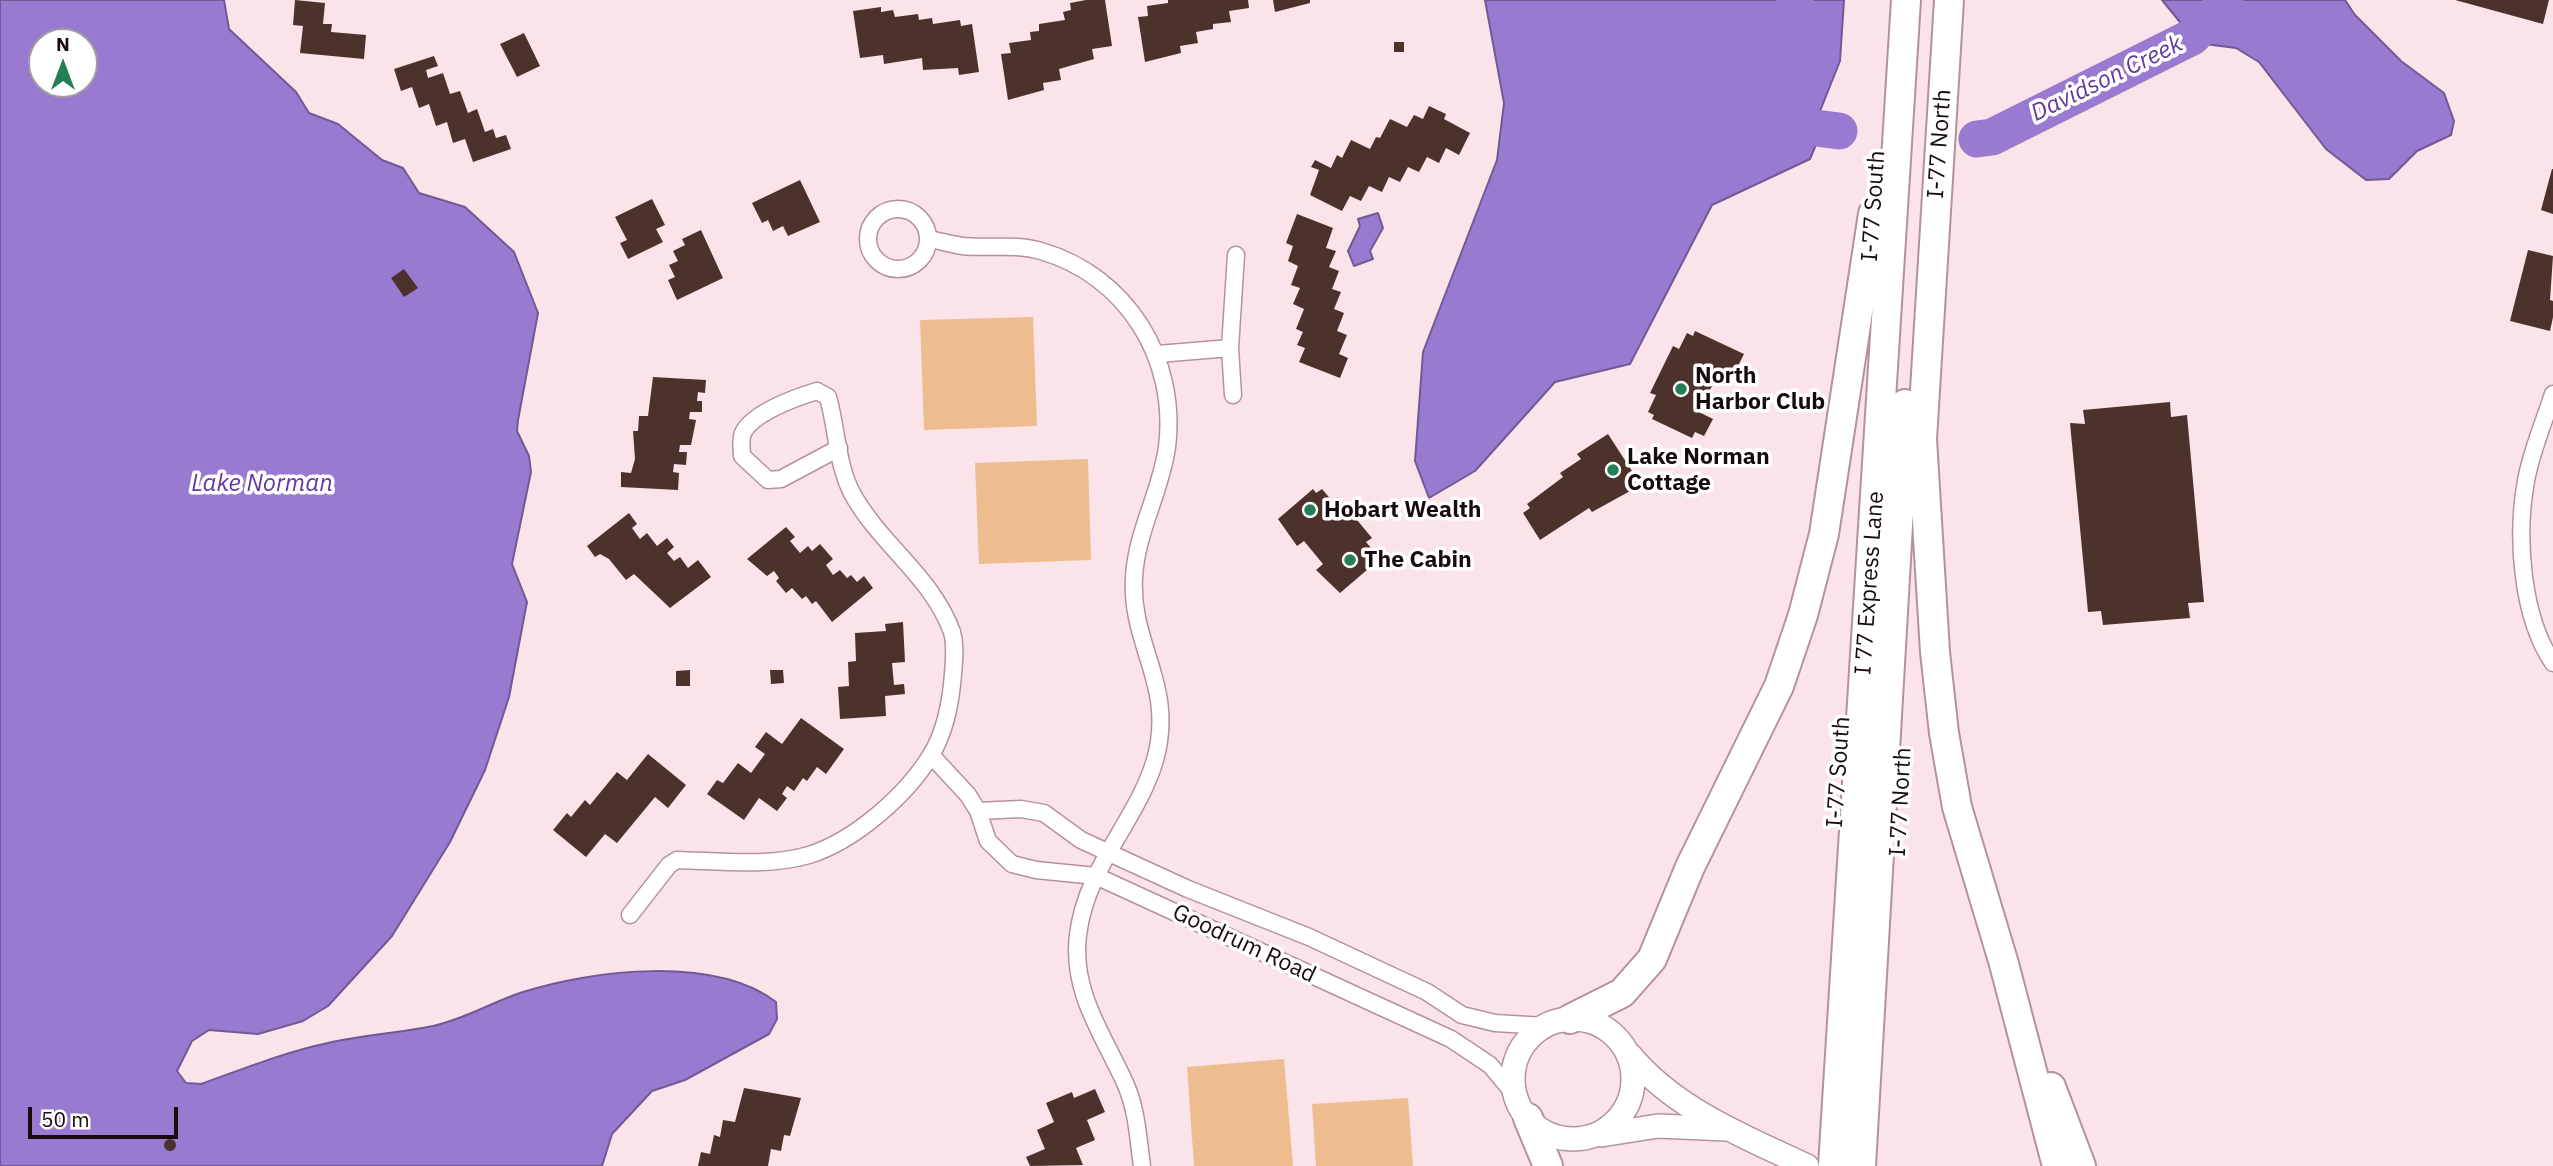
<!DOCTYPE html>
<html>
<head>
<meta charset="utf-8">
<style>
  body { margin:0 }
  #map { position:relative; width:2553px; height:1166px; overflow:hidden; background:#fae4e9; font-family:"IBM Plex Sans",sans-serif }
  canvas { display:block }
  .north { position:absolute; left:28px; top:28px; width:70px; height:70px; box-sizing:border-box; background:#fff; border:2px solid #a29d9f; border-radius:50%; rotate:0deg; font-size:19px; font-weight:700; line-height:28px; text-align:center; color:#170b0f }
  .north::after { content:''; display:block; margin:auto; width:24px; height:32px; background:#247f54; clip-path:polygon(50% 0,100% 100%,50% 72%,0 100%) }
  .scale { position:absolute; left:28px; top:1107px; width:150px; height:32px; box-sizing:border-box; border:4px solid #170b0f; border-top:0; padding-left:9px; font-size:21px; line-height:24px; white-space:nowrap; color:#170b0f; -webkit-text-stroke:5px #fff; paint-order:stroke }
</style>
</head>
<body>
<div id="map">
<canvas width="2553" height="1166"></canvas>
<div class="north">N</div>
<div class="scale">50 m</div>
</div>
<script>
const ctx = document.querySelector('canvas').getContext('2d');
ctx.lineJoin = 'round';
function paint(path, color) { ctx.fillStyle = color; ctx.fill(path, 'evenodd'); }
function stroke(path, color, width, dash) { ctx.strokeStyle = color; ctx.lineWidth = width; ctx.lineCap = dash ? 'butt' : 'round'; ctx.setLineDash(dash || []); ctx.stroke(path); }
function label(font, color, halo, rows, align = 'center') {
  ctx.font = font + ' "IBM Plex Sans",sans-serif'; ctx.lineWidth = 7; ctx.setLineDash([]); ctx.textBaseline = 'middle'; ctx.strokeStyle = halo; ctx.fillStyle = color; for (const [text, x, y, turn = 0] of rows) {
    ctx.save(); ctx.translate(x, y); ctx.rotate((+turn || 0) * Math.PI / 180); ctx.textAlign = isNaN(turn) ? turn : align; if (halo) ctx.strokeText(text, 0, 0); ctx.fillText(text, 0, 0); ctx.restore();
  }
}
paint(new Path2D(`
  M1033,317L1037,426L924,430L920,320Z
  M1088,459L1091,560L979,564L975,463Z
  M1284,1059L1293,1166H1194L1187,1067Z
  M1408,1098L1413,1166H1316L1312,1104Z`), '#edbd90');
const water = new Path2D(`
  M0,0H224L229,29L296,92L309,113L338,124L382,160L403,168L419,193L465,207L514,252L538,313L518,420L517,431L529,456L531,472L512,564L527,602L509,697L485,770L450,842L392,936L328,1006L303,1021L258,1034L209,1030L192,1041L177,1071L186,1083L201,1084C243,1069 285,1052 328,1043C363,1035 399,1033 433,1026C465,1019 492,1002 523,992C593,970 714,955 776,1002L777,1019L769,1034L685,1080L652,1091L612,1134L602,1166H0ZM42,42H84V84H42Z
  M1485,0H1844L1840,61L1820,111L1822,130L1810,159L1712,205L1630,364L1555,382L1475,471L1429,498L1415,461L1423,352L1497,160L1504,103Z
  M2162,0H2345L2355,15L2401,61L2444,93L2454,121L2451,135L2417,151L2389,179L2366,180L2326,149L2259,62L2236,48L2197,43Z
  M1378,213L1383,228L1370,251L1373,259L1354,266L1348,251L1360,226L1358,219Z`);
paint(water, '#987ad0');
stroke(water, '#715996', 2);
stroke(new Path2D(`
  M1795,0L1798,115L1808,127L1839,131
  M1977,139L1992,137L2192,37L2222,7L2225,0`), '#987ad0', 37);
paint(new Path2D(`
  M295,0L325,3L323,24H332L331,32L366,35L364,59L300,53L303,26L293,25Z
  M1086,0H1105L1112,46L1092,49L1094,59L1059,69L1061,80L1043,83L1044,90L1008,100L1001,54L1011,53L1009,43L1031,40L1030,32L1039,31V24L1065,20L1063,12L1071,10L1070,3Z
  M1168,0H1248L1249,8L1229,11L1231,22L1213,24V29L1196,32L1198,43L1180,46L1181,53L1145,62L1138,17L1148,16L1147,6L1168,3Z
  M1273,0H1310V3L1275,12Z
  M2455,0H2549L2543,24Z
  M881,7V12L893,10L895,17L918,14L919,20L932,18L933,24L960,20L961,26L972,24L979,72L959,75L958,68L923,70L922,58L884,64L883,55L860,58L853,11Z
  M524,33L540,66L517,77L500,44Z
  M1394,42H1404V52H1394Z
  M434,56L438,66L426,70L428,78L443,73L450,94L460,91L468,113L477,109L485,132L493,129L496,138L506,135L511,149L473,162L465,139L453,143L447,122L436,126L429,104L419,108L412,87L401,91L394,69Z
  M1429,106L1446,114L1444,119L1470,133L1459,155L1446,148L1439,163L1427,157L1419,172L1408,167L1400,182L1389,177L1382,192L1369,186L1361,201L1350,196L1342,211L1310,195L1319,170L1311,167L1315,160L1331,168L1337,155L1342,158L1351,140L1370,149L1376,137L1380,138L1390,119L1407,127L1414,115L1423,119Z
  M2552,169H2553V214L2541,210Z
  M800,180L820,222L788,236L783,226L773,231L768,220L762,223L752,203Z
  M652,199L665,225L656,229L663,242L628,259L620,243L627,240L615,217Z
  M1297,214L1333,228L1326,248L1336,251L1329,267L1339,271L1332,289L1341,292L1334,309L1344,313L1337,331L1347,335L1339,354L1348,358L1340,378L1299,362L1305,348L1297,345L1303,332L1296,329L1304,309L1293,304L1300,288L1291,285L1298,266L1288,261L1293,246L1286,243Z
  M701,230L723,278L677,300L668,280L675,277L669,265L678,261L673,251L685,245L682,239Z
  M2528,250L2553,256L2550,300L2553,301V317L2550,331L2510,321Z
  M404,269L418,288L404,297L391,278Z
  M1695,331L1744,354L1731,380L1718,374L1699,412L1713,419L1704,436L1695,432L1692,438L1652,419L1654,415L1648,412L1656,395L1650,393L1673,346L1679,349L1687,333L1693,336Z
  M653,377L706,380L705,393L698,392L697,401H702V412H690L689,419L696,420L691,445H680L679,452H687L686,465L674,464L673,472L679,473L678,490L621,487V472L631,473L635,459L633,431H638L639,416H648Z
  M2170,402L2171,417L2187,415L2204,602L2188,603L2190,618L2103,625L2101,611L2088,612L2070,423L2085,424L2083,410Z
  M1608,434L1641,485L1592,512L1589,508L1540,540L1523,513L1530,508L1527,504L1563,477L1560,473L1581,459L1577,454Z
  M1313,489L1316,493L1322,489L1333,502L1338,497L1372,538L1366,542L1377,555L1371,560L1374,564L1340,593L1316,570L1323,564L1304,541L1297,546L1278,519Z
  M629,513L637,524L632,528L640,539L647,533L657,546L667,538L674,547L667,553L674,561L680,557L688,568L698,560L711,577L670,608L634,574L626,580L609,559L600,554L595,557L587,546Z
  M786,527L795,537L790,541L800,553L808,546L812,551L820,544L833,559L826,565L833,575L840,570L847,578L851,575L857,582L864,576L873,588L832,622L816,601L812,604L806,596L802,599L792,588L786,593L776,581L779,578L774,571L767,576L747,559Z
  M903,622L905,662L892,663L894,685L904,684L905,694L885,696L886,716L840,719L838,687L849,686L848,662L856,661L855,633L886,631L885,624Z
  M690,670V686H676V671Z
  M770,670H783L784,683L771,684Z
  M801,718L844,749L826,774L817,767L807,781L803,778L794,791L787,786L782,794L787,798L777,811L759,798L744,820L707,794L717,780L723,783L738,763L751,773L765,754L755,747L766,732L782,744Z
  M648,754L686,785L668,808L655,797L617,843L605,834L586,857L553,830L567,813L571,817L585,800L590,805L617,772L627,780Z
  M744,1088L801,1098L790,1136L784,1135L781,1151L771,1149L768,1166H698L701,1152L710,1154L714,1135L720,1137L723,1120L735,1122Z
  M1095,1089L1105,1112L1087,1120L1095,1140L1076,1148L1083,1165L1030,1166L1026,1157L1045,1149L1037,1130L1054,1122L1046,1103L1072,1092L1074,1098Z
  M164 1145a6 6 0 1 1 12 0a6 6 0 1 1-12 0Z`), '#4d312b');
const minor = new Path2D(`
  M868 239a30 30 0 1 1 60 0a30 30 0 1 1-60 0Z
  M929,239C940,241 951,244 962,246C989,249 1014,243 1041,251C1127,276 1178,359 1167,447C1161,492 1136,532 1134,578C1130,646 1176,685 1155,760C1137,821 1086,867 1078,935C1071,992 1103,1034 1125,1083C1137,1109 1138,1138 1142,1166
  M1230,348L1236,255
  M1158,354L1230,348L1233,395
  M2553,394C2544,422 2531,452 2526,481C2516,535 2521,616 2553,663
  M931,755L968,795L978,811L988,841L1012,864L1036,870L1096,876L1451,1039L1490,1065L1515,1095
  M978,811L1021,809L1044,813L1081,840L1188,889L1309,937L1427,992L1462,1015L1495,1023L1545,1026
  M630,915L669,865L677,860C719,861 768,867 809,855C854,841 906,796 931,755C945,732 951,701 953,674C954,660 956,646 952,632C932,577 881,545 853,495C837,466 837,429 828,397L817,391C797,397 752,413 743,433C740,440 742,448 742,456L768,480L781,479L839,448`);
const secondary = new Path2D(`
  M1513 1079a60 60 0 1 1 120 0a60 60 0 1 1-120 0Z
  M1631,1056C1675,1109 1745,1137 1807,1166
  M1601,1135L1658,1126L1727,1129`);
const motorway = new Path2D(`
  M1949,0L1922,439L1935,652L1944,733L1957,807L2004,964L2057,1166
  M1570,1019L1622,993L1652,959L1690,867L1779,686L1803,615L1824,534L1873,214
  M2051,1087L2081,1166
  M1528,1118L1548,1166
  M1833,1166L1906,0
  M1861,1166L1905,404`);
stroke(minor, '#b5929b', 19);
stroke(secondary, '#b5929b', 26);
stroke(motorway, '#b5929b', 32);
stroke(minor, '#fff', 16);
stroke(secondary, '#fff', 23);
stroke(motorway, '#fff', 28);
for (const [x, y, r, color] of [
  [1681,389,7,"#247f54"],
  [1613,470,7,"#247f54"],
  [1310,510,7,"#247f54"],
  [1350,560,7,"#247f54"]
]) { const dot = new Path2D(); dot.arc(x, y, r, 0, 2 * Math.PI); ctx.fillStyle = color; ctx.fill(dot); stroke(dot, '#fff', 2.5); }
label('23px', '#170b0f', '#fff', [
  ["I-77 North",1940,144,-86],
  ["I-77 South",1874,206,-86],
  ["I 77 Express Lane",1870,583,-86],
  ["I-77 South",1839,772,-86],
  ["I-77 North",1901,802,-87],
  ["Goodrum Road",1244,944,25]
]);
label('bold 23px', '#170b0f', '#fff', [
  ["North",1695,376],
  ["Harbor Club",1695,402],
  ["Lake Norman",1627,457],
  ["Cottage",1627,483],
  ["Hobart Wealth",1324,510],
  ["The Cabin",1364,560]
], 'left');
label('italic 24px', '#63399f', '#fff', [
  ["Davidson Creek",2107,79,-26],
  ["Lake Norman",262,484]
]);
</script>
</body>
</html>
